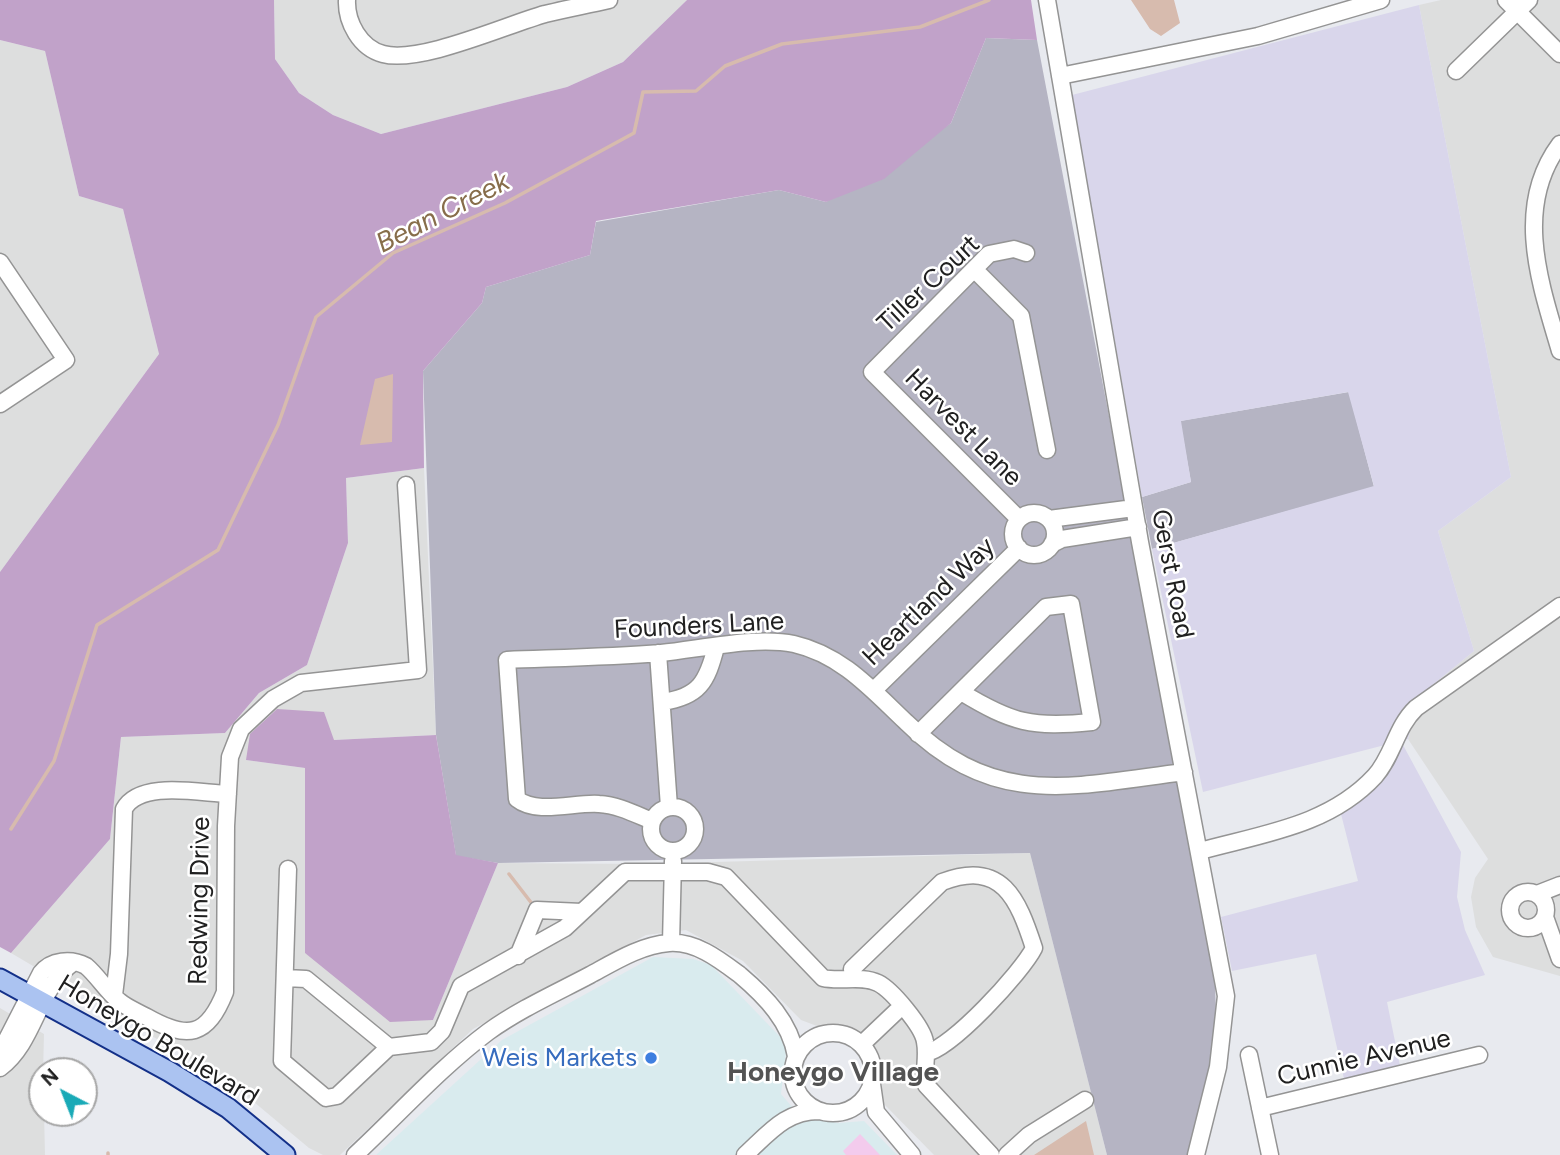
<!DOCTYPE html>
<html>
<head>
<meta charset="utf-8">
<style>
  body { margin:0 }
  #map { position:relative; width:1560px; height:1155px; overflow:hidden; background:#e8eaef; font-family:Figtree,sans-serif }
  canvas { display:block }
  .north { position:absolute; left:28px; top:1057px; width:70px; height:70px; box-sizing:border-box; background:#fff; border:2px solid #a6a6a6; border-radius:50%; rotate:318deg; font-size:19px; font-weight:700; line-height:28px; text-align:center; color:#202020 }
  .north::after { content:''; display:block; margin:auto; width:24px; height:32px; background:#19aab7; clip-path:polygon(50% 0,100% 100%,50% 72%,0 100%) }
</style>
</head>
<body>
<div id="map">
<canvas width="1560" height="1155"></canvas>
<div class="north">N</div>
</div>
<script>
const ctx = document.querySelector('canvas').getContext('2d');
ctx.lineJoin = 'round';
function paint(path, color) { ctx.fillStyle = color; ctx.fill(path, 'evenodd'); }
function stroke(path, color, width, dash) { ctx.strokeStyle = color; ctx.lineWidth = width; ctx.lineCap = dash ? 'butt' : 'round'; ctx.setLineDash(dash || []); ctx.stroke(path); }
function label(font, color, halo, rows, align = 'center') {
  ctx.font = font + ' Figtree,sans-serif'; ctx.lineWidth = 5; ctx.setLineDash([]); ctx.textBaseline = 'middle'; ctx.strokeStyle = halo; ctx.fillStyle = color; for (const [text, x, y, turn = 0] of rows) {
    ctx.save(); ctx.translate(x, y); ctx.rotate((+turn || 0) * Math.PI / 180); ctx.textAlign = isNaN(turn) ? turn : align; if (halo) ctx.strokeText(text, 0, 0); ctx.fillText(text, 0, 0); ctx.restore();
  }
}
paint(new Path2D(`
  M274,0H687L623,62L567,87L381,134L333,115L299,93L275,59Z
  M1441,0H1560V976L1493,957L1476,927L1471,897L1475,878L1488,859L1408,739L1419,696L1474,651L1438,531L1511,477L1419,5Z
  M0,40L45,51L79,196L123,209L159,354L0,572Z
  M424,468L436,735L334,740L246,760L305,768V953L433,1020L498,863L645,864L1030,853L1107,1155H934L882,1102V1067L876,1049L862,1034L844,1026H817L801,1020L743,961L686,930L646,935L473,1029L340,1155H323L309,1148L230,1082L11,953L110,839L121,737L225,733L259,693L307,665L348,543L346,478Z
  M0,1008L44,1034L42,1113H44L45,1155H0Z`), '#dddede');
paint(new Path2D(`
  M653,957L693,959L711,965L787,1044L781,1094L799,1115L838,1123L864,1121L897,1155H376L502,1040Z`), '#d9ebee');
paint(new Path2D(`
  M986,38L1037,40L1214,965L1217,1033L1199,1124L1188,1155H1107L1030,853L498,863L456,856L436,735L423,371L482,303L486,287L590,255L596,222L779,190L826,202L951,123Z
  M1349,392L1374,487L1152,549L1142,497L1191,482L1180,421Z`), '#b5b4c3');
paint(new Path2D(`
  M1419,5L1511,477L1438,531L1474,651L1419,696L1408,739L1203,792L1152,549L1374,486L1348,392L1181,421L1191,482L1142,497L1072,95Z
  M1403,745L1461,852L1457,897L1465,930L1485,975L1387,1002L1400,1066L1344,1079L1316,954L1232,971L1221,917L1358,881L1341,814L1374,789L1388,772Z`), '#d9d6eb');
paint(new Path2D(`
  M0,0H274L275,59L299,93L333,115L381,134L567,87L623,62L687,0H1031L1037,40L986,38L951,123L884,179L826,202L779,190L596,221L590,255L486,287L482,303L423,371L424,468L346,478L348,543L307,665L259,693L225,733L121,737L110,839L11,953L0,947V572L159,354L123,209L79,196L45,51L0,40Z
  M277,709L324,712L334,740L436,735L456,855L498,863L433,1020L390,1022L305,953V768L246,760L250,734Z`), '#c1a2c9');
paint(new Path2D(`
  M860,1134L880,1155H846L843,1151Z`), '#f3cbed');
paint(new Path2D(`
  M1131,0H1174L1180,23L1161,36L1150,29Z
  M393,374L392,442L360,445L375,379Z
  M1086,1121L1094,1155H1034Z`), '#d7bbae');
stroke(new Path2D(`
  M11,829L54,761L97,625L218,550L278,425L316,317L393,253L505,203L634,133L643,92L696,91L725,66L782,44L920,27L989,0
  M509,874L533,905
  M108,1155V1153`), '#d7bbae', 3.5);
const minor = new Path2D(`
  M347,0C346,22 360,48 383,54C420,64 506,25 545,14C566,9 587,5 609,0
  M1047,0L1140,542L1226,996L1218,1067L1196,1155
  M1506,0L1560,54
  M1456,71L1529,0
  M1060,76L1258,36L1381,0
  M1560,144C1513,207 1540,283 1560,351
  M0,262L66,360L0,404
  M974,269L1021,316L1047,450
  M1013 534a21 21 0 1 1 42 0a21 21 0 1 1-42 0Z
  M1019,519L872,372L989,254L1014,249L1026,253
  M1049,519L1134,508
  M1052,544L1062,539L1138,527
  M658,653L669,807
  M874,690L1019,548
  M662,702C699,697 707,682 716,647
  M918,734L1046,607L1071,604L1092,722C1032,728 1012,723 961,692
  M651 829a22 22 0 1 1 44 0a22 22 0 1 1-44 0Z
  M652,821C635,814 618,805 599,804C575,802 537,815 517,799L507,660C558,658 610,657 661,653C701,649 756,636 794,644C842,655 872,690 906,722C995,810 1073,786 1184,772
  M1200,851C1261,834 1329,826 1375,776C1393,756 1396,727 1416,708L1560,606
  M288,869L282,1061L326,1098L337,1096L389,1047L431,1042L442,1031L461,986L565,928L625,872H708L726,877L823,978C840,982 862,975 878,983C892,990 923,1027 925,1042C928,1057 923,1070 926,1085L991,1155
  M1510 910a18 18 0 1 1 36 0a18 18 0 1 1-36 0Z
  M1537,894L1560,885
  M1545,917L1560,959
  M671,943L673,861
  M518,956L537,910L582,912
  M285,978L306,979L389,1047
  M853,979L852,969L942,882C1002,859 1018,899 1034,948C1022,972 951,1049 926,1053
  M114,995L119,954L124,809C140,780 199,793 228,794
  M793 1073a40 40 0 1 1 80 0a40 40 0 1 1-80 0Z
  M862,1044L901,1007
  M1249,1055L1270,1155
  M0,1061L3,1047L41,973C51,960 71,958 86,966C98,976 107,992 119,1001C127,1008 138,1012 147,1017C188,1040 207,1037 225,992L226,826L230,757L241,729L273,699L301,683L418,670L406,485
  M0,1068C36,1041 37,988 74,962
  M872,1084L876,1112L912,1155
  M1260,1108L1479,1055
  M355,1155C399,1114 440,1068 488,1032C520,1009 556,993 590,975C614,962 641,945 669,943C696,941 720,960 740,975C766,997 790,1022 796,1056
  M745,1155C769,1133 786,1110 821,1111
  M1007,1155L1029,1135L1085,1100`);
const major = new Path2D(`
  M0,979L170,1072L228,1108L285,1155`);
stroke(minor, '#949494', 19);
stroke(major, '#133089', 23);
stroke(minor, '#fff', 16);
stroke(major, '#abc3f1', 19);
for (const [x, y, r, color] of [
  [651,1058,7,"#3f7fe0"]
]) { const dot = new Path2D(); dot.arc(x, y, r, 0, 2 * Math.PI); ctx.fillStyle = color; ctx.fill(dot); stroke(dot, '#fff', 2.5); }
label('26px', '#202020', '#fff', [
  ["Tiller Court",929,284,-43],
  ["Harvest Lane",963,428,45],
  ["Gerst Road",1172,574,79],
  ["Heartland Way",929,602,-44],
  ["Founders Lane",699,626,-3],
  ["Redwing Drive",200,901,-89],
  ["Honeygo Boulevard",158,1041,31],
  ["Cunnie Avenue",1364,1058,-13]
]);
label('26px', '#366cbe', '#fff', [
  ["Weis Markets",637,1058]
], 'right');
label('italic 28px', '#876d4a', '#fff', [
  ["Bean Creek",443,213,-27]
]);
label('bold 28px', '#535353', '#fff', [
  ["Honeygo Village",833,1073]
]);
</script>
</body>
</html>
